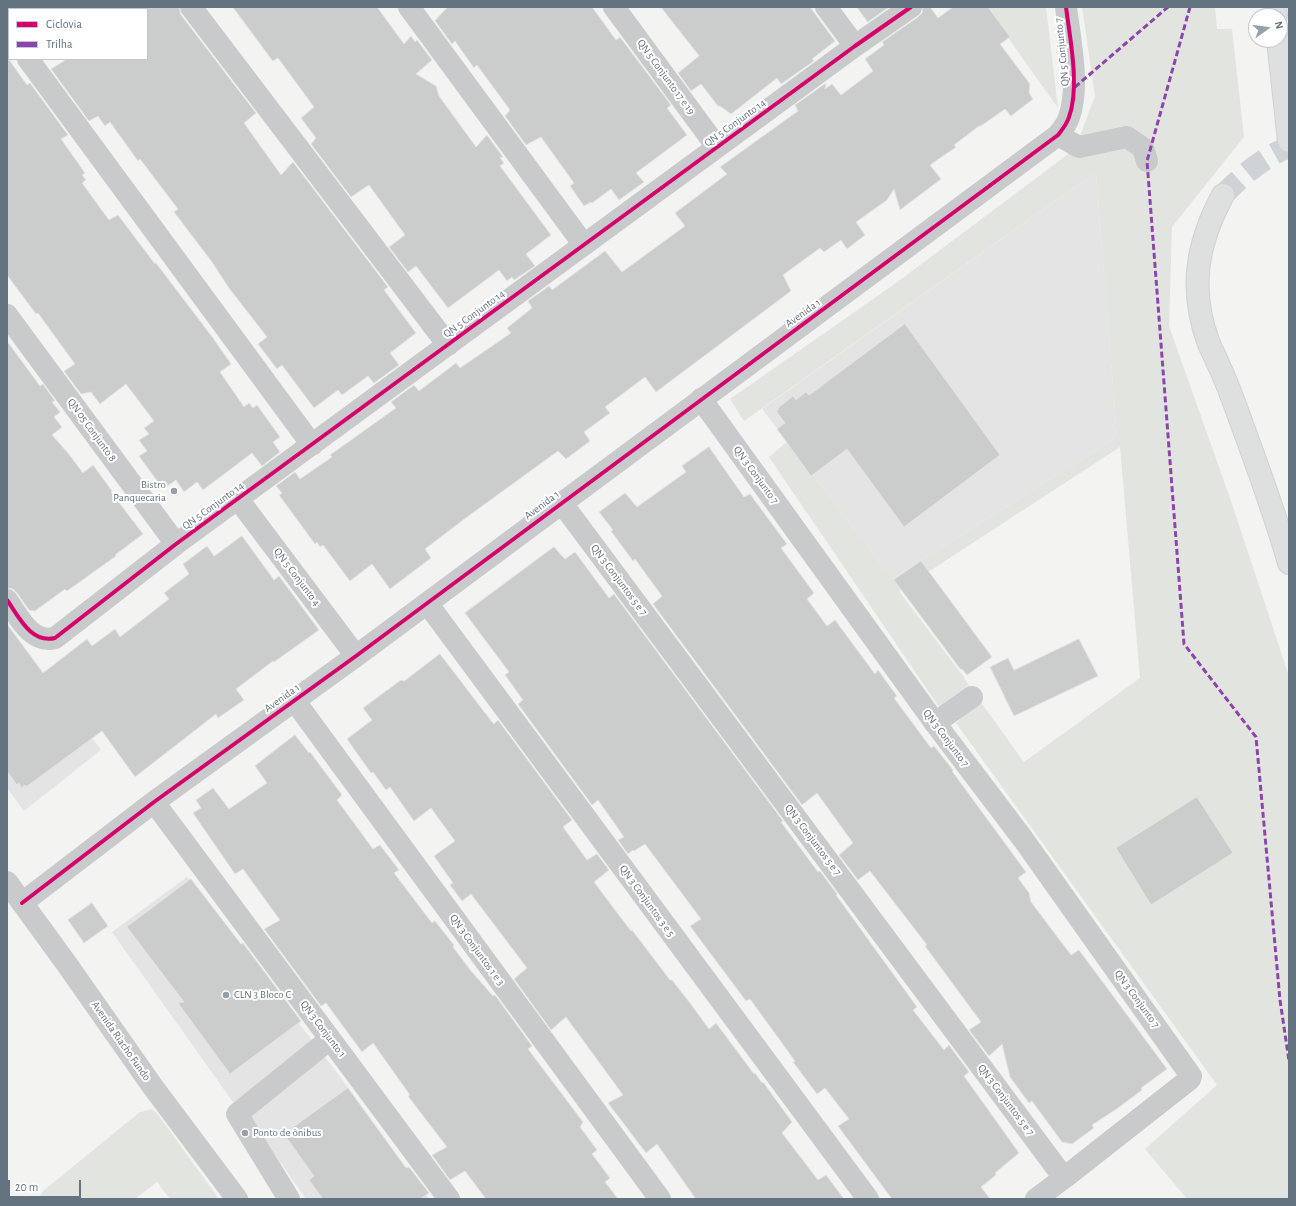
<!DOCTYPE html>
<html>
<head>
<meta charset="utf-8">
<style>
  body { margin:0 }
  #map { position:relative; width:1296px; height:1206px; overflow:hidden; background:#f3f3f1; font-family:"Alegreya Sans",sans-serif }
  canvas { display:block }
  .frame { position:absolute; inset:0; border:8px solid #647380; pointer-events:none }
  .legend { position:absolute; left:8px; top:8px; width:140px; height:52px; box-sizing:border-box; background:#fff; border:1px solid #c1c7cc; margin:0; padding:5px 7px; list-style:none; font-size:12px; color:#647380 }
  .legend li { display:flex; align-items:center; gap:8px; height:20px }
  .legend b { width:20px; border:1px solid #c1c7cc }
  .north { position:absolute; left:1248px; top:8px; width:40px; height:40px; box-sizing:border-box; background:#fff; border:1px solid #c1c7cc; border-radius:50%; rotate:76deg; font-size:11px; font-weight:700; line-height:16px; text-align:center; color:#647380 }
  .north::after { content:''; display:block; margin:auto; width:14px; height:18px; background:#96a0a8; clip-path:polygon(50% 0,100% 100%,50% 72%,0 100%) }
  .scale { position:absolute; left:8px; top:1180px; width:73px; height:18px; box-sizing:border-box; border:2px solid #647380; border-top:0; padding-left:5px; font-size:12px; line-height:14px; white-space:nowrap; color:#647380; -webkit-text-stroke:3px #fff; paint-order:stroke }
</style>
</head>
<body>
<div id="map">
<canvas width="1296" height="1206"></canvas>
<div class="frame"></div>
<ul class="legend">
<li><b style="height:5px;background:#d6006c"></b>Ciclovia</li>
<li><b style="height:5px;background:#8e44ad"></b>Trilha</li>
</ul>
<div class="north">N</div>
<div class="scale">20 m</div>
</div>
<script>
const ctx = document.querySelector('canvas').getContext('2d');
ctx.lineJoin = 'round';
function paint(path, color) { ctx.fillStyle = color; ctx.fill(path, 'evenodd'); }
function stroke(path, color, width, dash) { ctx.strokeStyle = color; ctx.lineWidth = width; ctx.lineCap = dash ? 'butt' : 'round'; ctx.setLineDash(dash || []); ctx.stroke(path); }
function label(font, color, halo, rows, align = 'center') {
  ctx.font = font + ' "Alegreya Sans",sans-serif'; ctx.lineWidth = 4; ctx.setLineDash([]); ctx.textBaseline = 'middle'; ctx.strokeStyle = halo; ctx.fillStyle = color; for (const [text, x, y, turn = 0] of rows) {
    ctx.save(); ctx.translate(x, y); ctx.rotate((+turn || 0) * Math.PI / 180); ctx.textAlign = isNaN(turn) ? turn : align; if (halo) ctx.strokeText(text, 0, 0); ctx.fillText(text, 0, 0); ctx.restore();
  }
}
paint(new Path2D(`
  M1096,172L1117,437L892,579L815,477L762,409Z
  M7,624L101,750L24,811L7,788Z
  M187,877L341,1078L429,1199H306L269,1146L265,1147L112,932Z`), '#e3e4e3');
paint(new Path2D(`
  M986,7H1046L1058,108Z
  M1082,7H1215L1217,29H1232L1244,137L1172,227L1169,326L1231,501L1289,676V1199H1187L1145,1149L1217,1085L956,723L980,701L1024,762L1140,678L1120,447L899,591L963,676L971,689L939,707L769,457L787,442L815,477L892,579L1117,437L1096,172L744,421L730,399L896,283L1075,149L1095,96Z
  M152,1109L159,1116L219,1199H170L157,1182L135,1199H38L43,1191L140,1112Z`), '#e2e5df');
const building = new Path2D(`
  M147,7H179L181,15L256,113L244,123L281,175L293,162L388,287L384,290L416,333L390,353L399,365L374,383L368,376L342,395L338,390L314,408L282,365L277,369L258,344L267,337L229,288L212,262L174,212L178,209L140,159L138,161L110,122L105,126L98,116L89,121L51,69L67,59H147Z
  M233,7H377L404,44L411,36L415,42L417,40L432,60L416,74L436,86L439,96L476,147L487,135L503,157L500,158L504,163L500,166L551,235L526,254L535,266L514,280L512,277L507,281L499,270L448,308L416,266L408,272L389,247L405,235L369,185L351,197L311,144L316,138L301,118L314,107L278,58L273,61Z
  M448,7H592L616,40L620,37L671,105L667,108L687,135L636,173L644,182L619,200L611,189L592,203L591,202L584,206L570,186L574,183L541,137L526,145L505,116L510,110L477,65L474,68L455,41L452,44L435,21Z
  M661,7H810L835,41L812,59L814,61L781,84L777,78L731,114L720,106H718L701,84L691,91L678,73L699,56Z
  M857,7H889L868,22Z
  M923,7H930L938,18L953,7H988L1010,37L1000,44L1030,84L1029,93L1033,99L1011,116L1005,109L981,126H979L954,145L956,147L930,165L941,179L900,210L894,189L887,200L856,222L865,235L847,249L841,240L824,252L820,248L783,275L791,291L656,392L645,377L605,407L610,413L584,432L590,441L566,459L558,451L467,517L425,549L431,558L390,589L372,564L350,581L323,545L320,547L317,542L315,544L279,495L282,493L276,486L295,472L300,479L332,457L330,455L396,408L391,402L414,385L419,391L456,363L460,368L511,333L507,328L532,308L528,301L549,286L552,290L605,251L622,272L685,226L675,213L727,174L720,167L798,111L795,105L826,83L825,89L832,84L841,95L873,71L865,59L884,45L882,42L918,17L922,13Z
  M7,57L27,85L30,83L68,135L61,139L85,173L82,175L86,180L82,183L109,220L118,215L155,264L156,263L213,338L231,364L220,372L244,407L249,403L253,408L257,405L280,437L273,442L280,452L262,466L252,453L203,490L197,482L184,492L176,480L163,489L139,456L147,451L139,440L149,434L144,428L154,421L126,384L100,404L91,392L81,394L64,371L75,364L38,313L36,314L7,275Z
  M905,324L1000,455L904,527L847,449L811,476L777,429L785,423L776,411L779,409L778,408L793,396L796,400L806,392L809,395Z
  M7,341L40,386L43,384L55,401L52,402L60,412L54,417L62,427L52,435L68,453L83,473L93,465L112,491L111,492L143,534L115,555L116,556L67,591L65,589L35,611L29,610L17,593L13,589L7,588Z
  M709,447L744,497L750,494L787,544L781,548L814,593L807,599L827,626L835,620L875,674L878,670L897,696L894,698L931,748L934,746L953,770L952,771L1026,872L1018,878L1029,893L1031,902L1071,955L1079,950L1167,1069L1141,1088L1142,1090L1118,1108L1092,1125L1094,1128L1072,1144L1062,1142L1032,1101L1029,1103L1010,1077L1002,1044L989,1056L969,1030L981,1022L925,946L927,945L870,871L858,880L839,855L853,843L817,793L802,805L653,604L662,596L635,559L633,561L611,531L613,530L599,512L625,493L637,507L686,472L682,466Z
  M242,536L274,580L279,576L319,630L274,662L273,661L236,689L244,700L218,718L216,714L135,777L102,731L26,787L25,785L21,788L19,783L17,785L7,771V624L43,673L87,639L92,646L115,629L120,637L169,599L164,593L189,574L183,564L207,546L214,556Z
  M554,547L565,559L575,552L609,598L614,594L783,821L781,822L818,872L820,871L837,894L836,895L917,1007L913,1010L944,1050L949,1045L969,1072L964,1076L1019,1153L995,1173L996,1175L981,1187L990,1199H892L838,1126L849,1119L825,1088L817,1094L793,1062L795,1061L750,999L746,1001L690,926L701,919L645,844L634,851L633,850L628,854L618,840L624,837L598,800L592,805L518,704L523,700L505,675L509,672L465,613Z
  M921,561L992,657L967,675L962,669L961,670L894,580Z
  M1079,639L1098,676L1014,716L990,667L1008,658L1014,670Z
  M440,654L492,722L494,724L498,720L572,820L563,827L587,860L597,854L609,870L594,882L612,906L631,931L632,930L670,980H672L690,1003L709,1029L716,1023L754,1074L755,1073L762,1083L763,1082L792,1122L782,1133L818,1180L826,1175L844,1199H696L657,1144L646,1153L608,1103L623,1095L566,1017L551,1030L514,979L527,968L471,894L462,901L450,885L453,883L434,856L455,841L431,808L414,821L390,787L386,790L373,772L371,773L347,739L372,720L363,708L401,680L404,681Z
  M295,735L309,753L310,752L342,795L337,800L373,849L380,845L399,870L394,873L432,923L435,921L454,945L453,947L471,971L493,996L495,995L532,1046L528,1049L583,1122L580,1127L597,1150L592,1154L610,1178L605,1182L618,1199H486L465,1171L450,1180L432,1155L447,1147L408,1096L410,1095L373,1043L362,1052L326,1003L321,1006L264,929L280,920L243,869L235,874L193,813L201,808L196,800L213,788L229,809L267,783L255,766Z
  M1197,797L1233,853L1151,905L1116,848Z
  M191,879L241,944L243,943L301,1021L230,1074L178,1003L184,1002L127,927Z
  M92,903L108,926L84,943L68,920Z
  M348,1088L406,1168L409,1167L429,1193L420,1199H323L309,1180L314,1176L284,1134Z`);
paint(building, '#cbcccc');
stroke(building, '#e2e2e1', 1);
stroke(new Path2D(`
  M1223,195C1242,176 1263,157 1289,147`), '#cfd3d5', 22, [22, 11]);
const highway = new Path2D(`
  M1275,7L1276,16
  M1278,40L1289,141
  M1223,195C1196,245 1189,290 1209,344C1212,351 1216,358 1219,366C1227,382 1233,400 1239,416C1257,465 1275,513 1289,563`);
stroke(highway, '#d0d1d1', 24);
stroke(new Path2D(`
  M191,7L448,345
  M409,7L584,245
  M614,7L717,147
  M826,7L855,46
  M7,30L9,33
  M28,59L312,445
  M1058,135L1079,147L1127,137L1143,148L1147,161
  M7,315L176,544
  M701,399L935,723L1023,839L1191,1076L1190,1079L1064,1178L1036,1199
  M238,499L356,656
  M561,502L1064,1178
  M7,600C19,617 31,644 55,638L176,544L855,46L911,7
  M427,603L868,1199
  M294,700L660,1199
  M935,723L972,697
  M154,802L449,1199
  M7,882L66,963L153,1087L237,1199
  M22,903L154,802L356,656L1058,135C1062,130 1067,124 1069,117C1080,87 1070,39 1066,7
  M289,1199L237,1114L330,1039`), '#c8cacb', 22);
stroke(highway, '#dedfdf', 22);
stroke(new Path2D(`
  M1190,7L1147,161L1184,644L1256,737L1280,1000L1289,1061
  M1075,87L1168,7`), '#8e44ad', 3, [6, 3]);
stroke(new Path2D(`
  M7,600C19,617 31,644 55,638L176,544L855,46L911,7
  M22,903L154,802L356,656L1058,135C1062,130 1067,124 1069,117C1080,87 1070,39 1066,7`), '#d6006c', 4);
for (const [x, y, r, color] of [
  [174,491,4,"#96a0a8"],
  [226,995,4,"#96a0a8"],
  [245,1133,4,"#96a0a8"]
]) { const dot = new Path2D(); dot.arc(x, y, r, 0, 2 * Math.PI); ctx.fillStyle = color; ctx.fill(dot); stroke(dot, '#fff', 1.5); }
label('11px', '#647380', '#fff', [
  ["QN 5 Conjunto 7",1062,52,-96],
  ["QN 5 Conjunto 17 e 19",666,77,54],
  ["QN 5 Conjunto 14",735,123,-36],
  ["Avenida 1",803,313,-36],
  ["QN 5 Conjunto 14",474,314,-36],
  ["QN 05 Conjunto 8",92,430,54],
  ["QN 3 Conjunto 7",756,475,54],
  ["Avenida 1",542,505,-37],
  ["QN 5 Conjunto 14",213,506,-36],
  ["QN 5 Conjunto 4",297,577,53],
  ["QN 3 Conjuntos 5 e 7",619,580,53],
  ["Avenida 1",282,698,-36],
  ["QN 3 Conjunto 7",946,738,53],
  ["QN 3 Conjuntos 5 e 7",813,840,53],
  ["QN 3 Conjuntos 3 e 5",647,901,54],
  ["QN 3 Conjuntos 1 e 3",477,950,54],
  ["QN 3 Conjunto 7",1137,999,54],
  ["QN 3 Conjunto 1",323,1029,53],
  ["Avenida Riacho Fundo",121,1041,55],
  ["QN 3 Conjuntos 5 e 7",1006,1100,53]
]);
label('11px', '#647380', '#fff', [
  ["Bistro",166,485,"right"],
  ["Panquecaria",166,498,"right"],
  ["CLN 3 Bloco C",234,995],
  ["Ponto de ônibus",253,1133]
], 'left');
</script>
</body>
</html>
